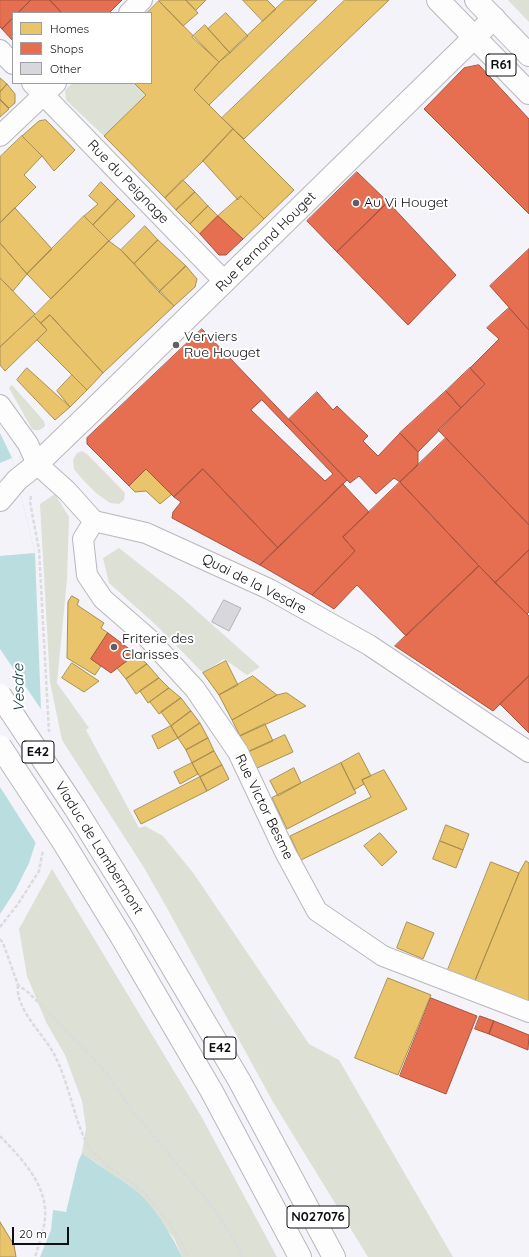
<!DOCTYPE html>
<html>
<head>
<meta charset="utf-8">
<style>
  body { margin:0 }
  #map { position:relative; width:529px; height:1257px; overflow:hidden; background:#f3f3f9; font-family:Quicksand,sans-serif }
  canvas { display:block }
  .legend { position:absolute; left:12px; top:12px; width:140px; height:72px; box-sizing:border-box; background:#fff; border:1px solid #9f9fa1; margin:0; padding:5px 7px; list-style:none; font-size:12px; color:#0f0f13 }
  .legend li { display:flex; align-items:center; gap:8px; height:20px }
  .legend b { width:20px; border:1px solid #9f9fa1 }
  .scale { position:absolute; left:12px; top:1227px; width:57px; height:18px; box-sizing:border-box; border:2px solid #0f0f13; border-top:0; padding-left:5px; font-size:12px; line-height:14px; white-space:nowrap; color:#0f0f13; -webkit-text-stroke:3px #fff; paint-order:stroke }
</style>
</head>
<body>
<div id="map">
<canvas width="529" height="1257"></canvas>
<ul class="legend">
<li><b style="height:11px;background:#e9c46a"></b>Homes</li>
<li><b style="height:11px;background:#e76f51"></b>Shops</li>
<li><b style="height:11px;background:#d8d7db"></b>Other</li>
</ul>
<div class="scale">20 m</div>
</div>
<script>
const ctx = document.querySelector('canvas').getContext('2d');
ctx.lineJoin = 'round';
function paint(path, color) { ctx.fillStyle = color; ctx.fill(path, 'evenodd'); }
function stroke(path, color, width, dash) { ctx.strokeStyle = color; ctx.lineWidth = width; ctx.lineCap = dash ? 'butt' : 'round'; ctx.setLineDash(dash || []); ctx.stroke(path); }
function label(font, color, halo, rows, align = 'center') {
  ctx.font = font + ' Quicksand,sans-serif'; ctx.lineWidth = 4; ctx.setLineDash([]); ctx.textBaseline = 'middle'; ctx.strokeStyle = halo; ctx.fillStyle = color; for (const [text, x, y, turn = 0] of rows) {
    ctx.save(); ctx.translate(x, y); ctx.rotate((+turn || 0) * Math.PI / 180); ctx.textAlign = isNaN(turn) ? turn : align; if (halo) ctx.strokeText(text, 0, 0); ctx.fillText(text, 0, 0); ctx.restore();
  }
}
paint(new Path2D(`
  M508,0H529V22Z
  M73,83H134L146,95L104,136L66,100L65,90Z
  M12,385L44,421L45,426C40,431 37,431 32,429L9,388Z
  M82,451L87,454L125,493L124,500L119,504L110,503L96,493L83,480L74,469L73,460L77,453Z
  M55,494L69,517L67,579L57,683L89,728L86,730L139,828L145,826L163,836L194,874L309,1044L339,1060L453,1257H368L273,1102L167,908L143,866L62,740L50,682L40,504Z
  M119,548L180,596L260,667L247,675L224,659L203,673L156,625L109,583L103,558Z
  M52,869L201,1116L277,1257H182L174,1238L135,1190L82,1153L86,1128L82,1101L65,1055L46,1022L27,976L19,929Z`), '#dce0d5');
paint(new Path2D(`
  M0,433L12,458L35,553L45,814L29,863L15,891L0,914Z
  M82,1153C99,1166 118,1177 135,1190C153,1204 173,1237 182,1257H40L51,1230L53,1210L66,1212L78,1162Z`), '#badde0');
paint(new Path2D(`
  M12,458L35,553L0,556V463Z
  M0,649L43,712L47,814L37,845L0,787Z`), '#f3f3f9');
const homes = new Path2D(`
  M160,0H186L198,13L183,26L159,1Z
  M186,0H206L196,10Z
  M243,0H267L276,9L263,21Z
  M285,0H317L209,105L194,90L219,62Z
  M345,0H389L244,139L222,118Z
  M159,1L219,62L194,90L233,129L203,161L165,198L104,136L146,95L134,83H151V13H147Z
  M226,13L248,36L230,53L208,29Z
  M205,25L230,53L219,62L192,37Z
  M0,78L7,84L0,92Z
  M7,84L15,94V103L9,108L0,99V92Z
  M0,100L9,109L0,117Z
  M46,120L75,150L54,171L42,156L22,136L39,121Z
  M233,129L294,190L264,219L241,196L238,200L203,161Z
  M22,136L42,156L24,175L36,187L0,223V157Z
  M183,180L195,192L176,210L165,198Z
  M101,182L118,199L93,225L84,216L98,204L89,196Z
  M195,192L208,206L190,224L176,210Z
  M241,196L264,219L243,239L218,216Z
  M118,199L135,216L109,241L93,225Z
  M208,206L218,216L200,234L190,224Z
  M15,208L52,249L27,274L0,243V223Z
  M84,216L109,241L51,299L27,274Z
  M145,226L158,240L134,264L121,250Z
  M158,240L186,266L159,292L134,264Z
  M109,241L121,250L174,306L103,373L50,315L41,323L34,316Z
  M0,243L27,274L13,291L0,278Z
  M186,266L197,279L195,287L174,306L159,292Z
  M0,278L35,314L0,347Z
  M50,315L103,373L87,390L37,340L47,330L41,323Z
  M34,316L47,330L5,371L0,365V347Z
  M27,368L70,407L55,420L17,380Z
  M72,375L87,390L70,407L57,391Z
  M146,469L172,494L160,504L146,491L135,492L129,486Z
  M72,596L79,600L77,605L104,623L101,628L108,633L91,659L101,666L95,675L67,658L68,602Z
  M136,654L147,664L126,679L117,668Z
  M226,661L238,685L219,695L203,673Z
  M72,663L99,681L84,692L62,678Z
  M147,664L159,678L136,694L126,679Z
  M253,676L277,695L232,720L219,695Z
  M159,678L169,688L148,703L140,691Z
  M169,688L181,698L159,714L150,702Z
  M287,693L306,706L240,736L232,720L277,695Z
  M181,698L191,711L171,726L161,712Z
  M191,711L200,723L178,738L171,726Z
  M200,723L208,738L186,750L178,738Z
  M265,724L273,741L248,752L240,736Z
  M171,726L178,738L158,749L152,736Z
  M285,735L293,752L255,769L248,752Z
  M208,738L214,751L192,763L186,750Z
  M214,751L222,765L200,777L192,763Z
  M359,753L371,776L362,780L364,784L354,790L341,763Z
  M192,763L198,774L180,784L174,772Z
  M341,763L356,793L287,829L272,798Z
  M222,765L229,779L207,791L200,777Z
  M294,768L301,783L278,796L270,781Z
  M384,770L407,809L301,860L290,836L371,797L362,780Z
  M200,777L207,791L141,824L134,811Z
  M446,825L469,834L463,850L440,841Z
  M380,833L397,852L382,866L364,846Z
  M440,841L463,850L456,868L433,859Z
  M526,861L529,863V1003L474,983L519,873Z
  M491,862L519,873L474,983L447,972Z
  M407,922L434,933L423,959L397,948Z
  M388,978L431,995L398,1075L355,1058Z
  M0,1222L14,1245L16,1257H0Z`);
paint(homes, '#e9c46a');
stroke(homes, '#a88e50', 1);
const shops = new Path2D(`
  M0,0H31L18,13H13V18L2,29L0,27Z
  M31,0H50L62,13H18Z
  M50,0H122L109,13H62Z
  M13,18V41L2,29Z
  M479,65L529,119V214L424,109L464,68Z
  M357,172L388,202L337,252L307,221Z
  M388,202L456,275L408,325L337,252Z
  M218,216L243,239L226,255H219L200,234Z
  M529,249V330L490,286Z
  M509,308L529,330V525L438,430L485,384L470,368L499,339L487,328Z
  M202,329L347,480L278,548L203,469L174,497L146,469L129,486L87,444V438Z
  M470,368L485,384L461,408L446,391Z
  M446,391L461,408L418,452L400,433Z
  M317,392L333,410L337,406L368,436L363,441L378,456L400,433L418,452V465L400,482L394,478L376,494L359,476L350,483L289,419Z
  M262,400L333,474L325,481L251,410Z
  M446,438L529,525V550L495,583L400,482Z
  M203,469L278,548L260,565L172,518L173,512L181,502L174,497Z
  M400,482L479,566L406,636L357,585L334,609L312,595L355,551L343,537Z
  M343,484L369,512L343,537L355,551L312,595L260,565Z
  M529,550V612L527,614L495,583Z
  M479,566L529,616V676L493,711L395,646Z
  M108,633L136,654L111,673L91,659Z
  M529,676V733L500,704Z
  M431,998L477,1016L446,1094L400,1076Z
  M480,1016L494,1021L489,1034L475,1029Z
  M494,1021L529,1035L528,1050L489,1034Z`);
paint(shops, '#e76f51');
stroke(shops, '#a6523e', 1);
const building = new Path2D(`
  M224,600L241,608L229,631L212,622Z`);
paint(building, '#d8d7db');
stroke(building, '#b2b2b6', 1);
const minor = new Path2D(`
  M129,13L142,0
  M0,50L13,64
  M32,83L225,282
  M0,136L56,83
  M0,405L28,444L37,464L67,491L94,521L146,533L269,589L369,645L529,752
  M94,521L83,539L87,575L103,599L149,639L195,689L238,752L285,852L317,911L383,956L529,1012`);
const tertiary = new Path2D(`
  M0,500L17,480L37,464L94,409L494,18`);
const trunk = new Path2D(`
  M438,0L529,93
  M476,0L529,55`);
const motorway = new Path2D(`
  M75,808L145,921L239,1080L334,1257
  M121,936L211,1090L300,1257`);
stroke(minor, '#b8b8bc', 22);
stroke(tertiary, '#b8b8bc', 24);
stroke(trunk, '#b8b8bc', 24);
stroke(motorway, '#b8b8bc', 24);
stroke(new Path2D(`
  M31,496L30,502L39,550L49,732
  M0,927L18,904L39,871L43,850
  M0,939L3,943L18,985L29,993L54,1018L106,1072L132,1110L214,1209L236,1243L242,1257
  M18,985C15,1010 45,1035 55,1056C66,1078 71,1102 79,1125C82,1133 86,1143 91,1150C106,1168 129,1178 145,1194C161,1211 180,1236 188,1257
  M0,1136C21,1158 48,1185 45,1218C44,1231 39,1244 35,1257`), '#dbdbde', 2.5, [4, 2]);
stroke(minor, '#fdfdfe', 20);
stroke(tertiary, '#fdfdfe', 22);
stroke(trunk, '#fdfdfe', 22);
stroke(motorway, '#fdfdfe', 22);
const motorwayBridge = new Path2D(`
  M0,695L75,808
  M0,746L62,840L121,936`);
stroke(motorwayBridge, '#b8b8bc', 24, []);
stroke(motorwayBridge, '#fdfdfe', 22);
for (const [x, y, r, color] of [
  [356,203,4,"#5f5f64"],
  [176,345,4,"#5f5f64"],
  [114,647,4,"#5f5f64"]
]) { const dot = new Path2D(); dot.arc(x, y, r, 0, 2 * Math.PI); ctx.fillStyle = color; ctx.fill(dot); stroke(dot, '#fff', 1.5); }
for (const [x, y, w] of [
  [501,65,30],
  [38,752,32],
  [220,1048,32],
  [318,1217,62]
]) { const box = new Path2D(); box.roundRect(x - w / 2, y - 11, w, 22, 3); ctx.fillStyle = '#fff'; ctx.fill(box); stroke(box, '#0f0f13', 1); }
label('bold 13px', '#0f0f13', null, [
  ["R61",501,65],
  ["E42",38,752],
  ["E42",220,1048],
  ["N027076",318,1217]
]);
label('14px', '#0f0f13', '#fff', [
  ["Rue du Peignage",128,182,46],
  ["Rue Fernand Houget",266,242,-45],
  ["Quai de la Vesdre",254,584,27],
  ["Rue Victor Besme",264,807,64],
  ["Viaduc de Lambermont",99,848,58]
]);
label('14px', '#0f0f13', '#fff', [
  ["Au Vi Houget",364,203],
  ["Verviers",184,337],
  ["Rue Houget",184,353],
  ["Friterie des",122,639],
  ["Clarisses",122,655]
], 'left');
label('italic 15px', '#023436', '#fff', [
  ["Vesdre",19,688,-91]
]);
</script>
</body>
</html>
